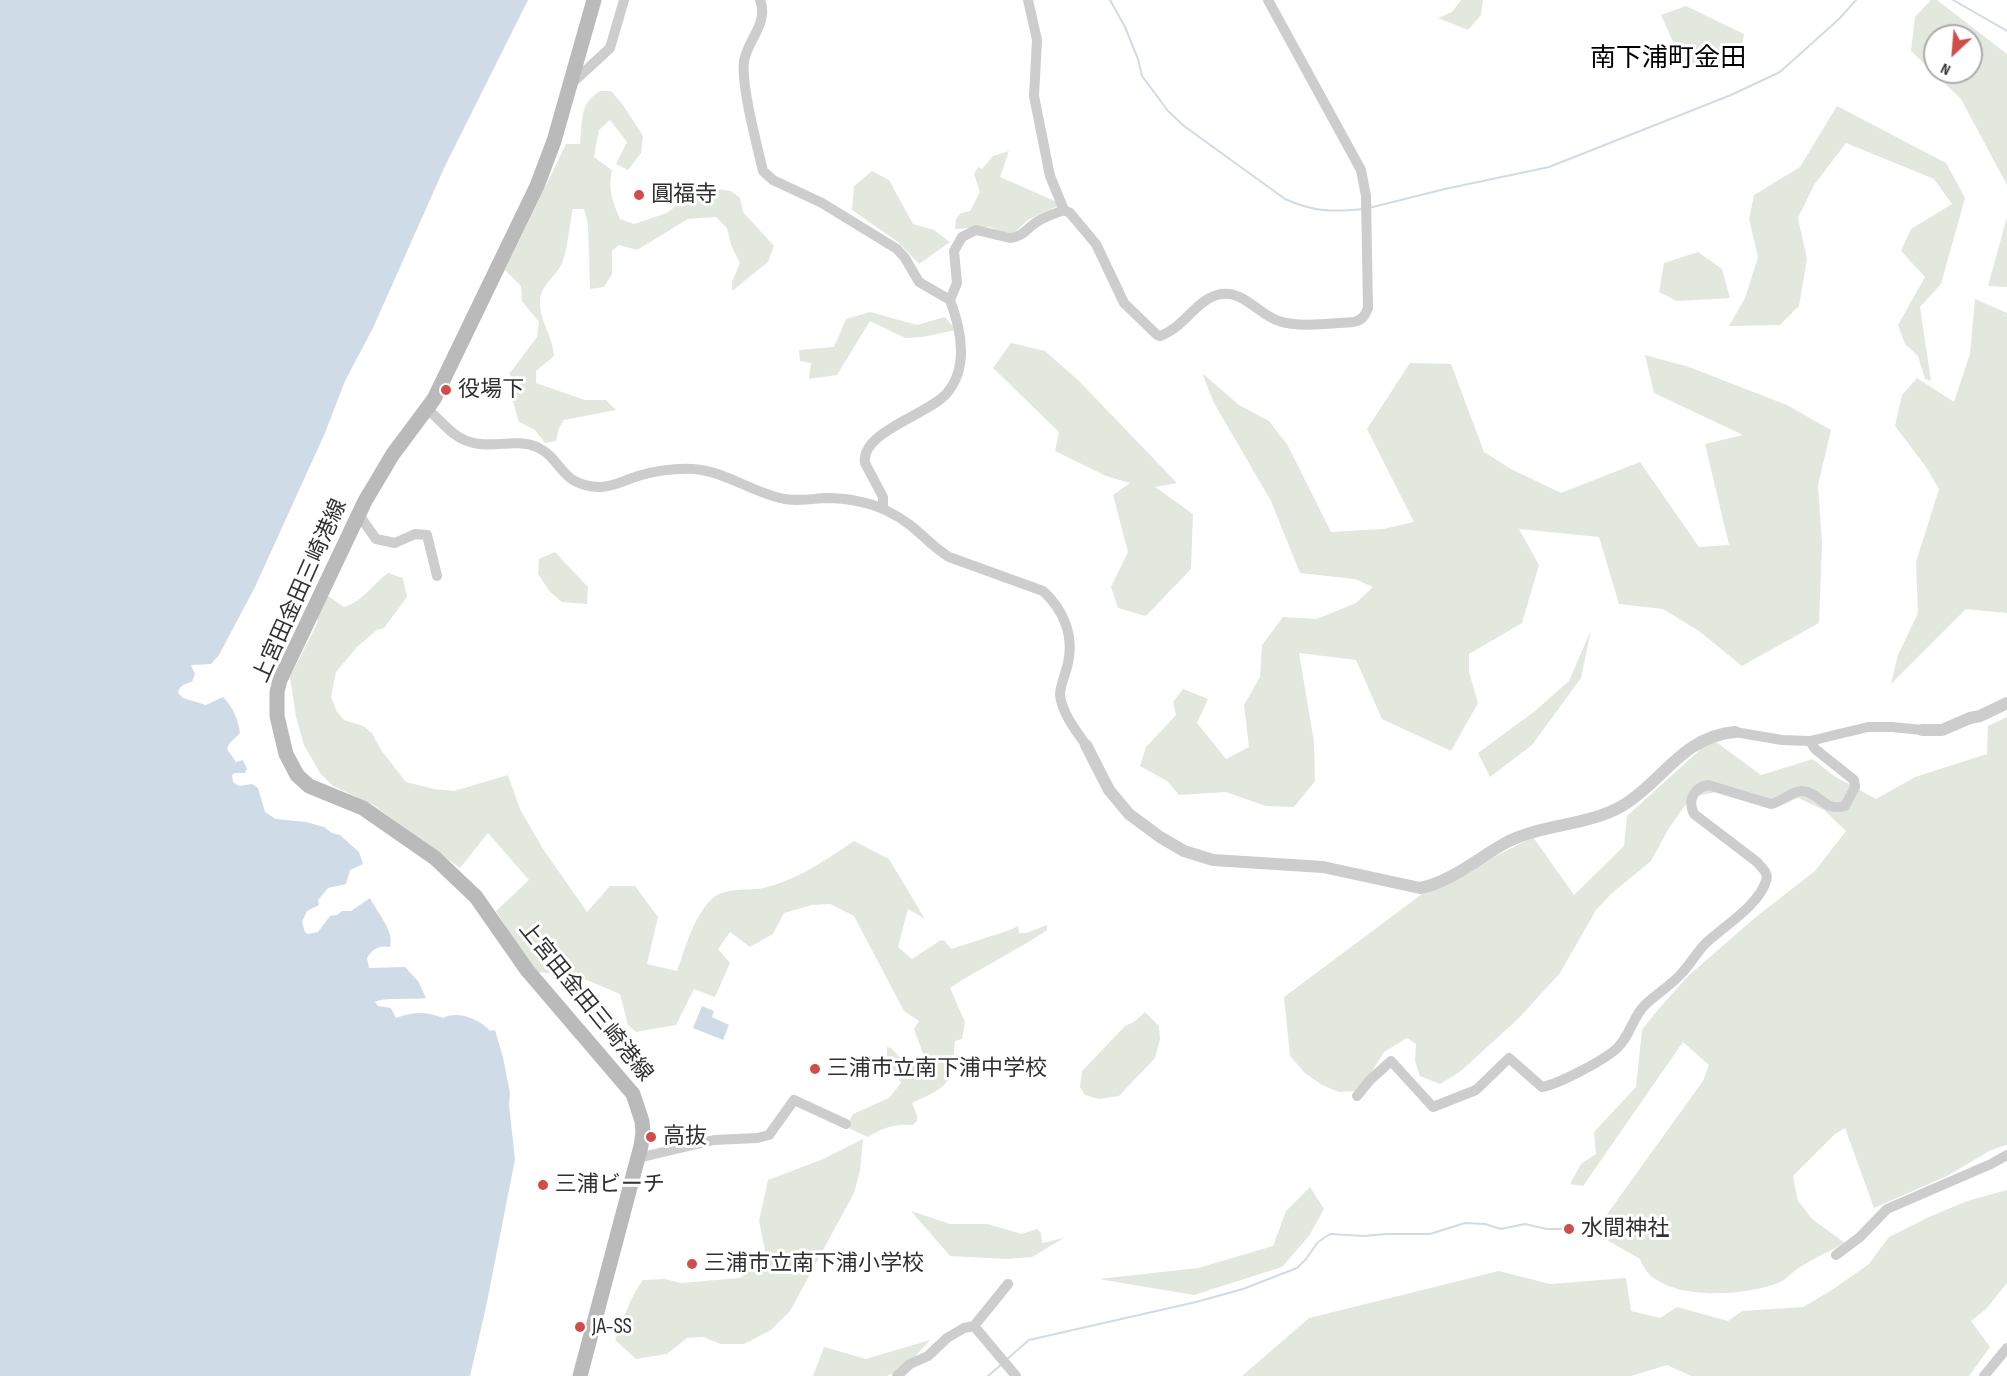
<!DOCTYPE html>
<html>
<head>
<meta charset="utf-8">
<style>
  body { margin:0 }
  #map { position:relative; width:2007px; height:1376px; overflow:hidden; background:#fff; font-family:"Sofia Sans Condensed",sans-serif }
  canvas { display:block }
  .north { position:absolute; left:1923px; top:24px; width:60px; height:60px; box-sizing:border-box; background:#fff; border:2px solid #acacac; border-radius:50%; rotate:206deg; font-size:16px; font-weight:700; line-height:24px; text-align:center; color:#303030 }
  .north::after { content:''; display:block; margin:auto; width:21px; height:27px; background:#cf4e4a; clip-path:polygon(50% 0,100% 100%,50% 72%,0 100%) }
</style>
</head>
<body>
<div id="map">
<canvas width="2007" height="1376"></canvas>
<div class="north">N</div>
</div>
<script>
const ctx = document.querySelector('canvas').getContext('2d');
ctx.lineJoin = 'round';
function paint(path, color) { ctx.fillStyle = color; ctx.fill(path, 'evenodd'); }
function stroke(path, color, width, dash) { ctx.strokeStyle = color; ctx.lineWidth = width; ctx.lineCap = dash ? 'butt' : 'round'; ctx.setLineDash(dash || []); ctx.stroke(path); }
function label(font, color, halo, rows, align = 'center') {
  ctx.font = font + ' "Sofia Sans Condensed","Noto Sans JP",sans-serif'; ctx.lineWidth = 6; ctx.setLineDash([]); ctx.textBaseline = 'middle'; ctx.strokeStyle = halo; ctx.fillStyle = color; for (const [text, x, y, turn = 0] of rows) {
    ctx.save(); ctx.translate(x, y); ctx.rotate((+turn || 0) * Math.PI / 180); ctx.textAlign = isNaN(turn) ? turn : align; if (halo) ctx.strokeText(text, 0, 0); ctx.fillText(text, 0, 0); ctx.restore();
  }
}
paint(new Path2D(`
  M1461,0H1483L1481,15L1468,30L1438,18L1452,12Z
  M1931,0H1937L2007,54V185L1961,99L1911,51L1915,17ZM1935,36H1971V72H1935Z
  M1686,6L1744,34L1741,54L1713,69L1681,60L1661,15Z
  M600,91H611L623,105L643,136L641,153L628,170L616,164L627,142L610,120L599,130L594,157L612,170C608,190 612,200 620,219L634,224L667,213L692,193L708,188L731,191L740,198L743,212L774,246L768,262L732,291V282L740,263L731,245L727,228L716,217L688,219L637,250L619,245L612,251V274L604,287L590,289L588,224L584,209H573C569,225 568,251 561,265C555,277 540,286 540,301C539,320 553,336 554,356L536,371V383L585,400H606L616,410L564,420L559,428L556,441L545,443L535,430L519,422L511,395L510,373L537,337L539,322L522,301L521,286L505,270L566,144H580C583,121 578,105 600,91Z
  M1837,106L1946,163L1965,198L1941,284L1920,307L1931,381L1925,379L1918,356L1905,344L1898,325L1925,277L1901,251L1911,229L1952,204L1934,179L1846,143L1814,185L1798,218L1807,259L1799,306L1780,325L1729,326L1745,298L1758,257L1749,219L1754,195L1800,167Z
  M1009,151L1000,177L1057,202L1058,206L1029,219L1014,233L1003,232L990,227L955,229L956,219L961,213L970,211L980,192L974,174L978,167L982,169L993,156Z
  M872,171L889,180L913,224L934,230L950,242L919,264L898,242L852,210L854,186Z
  M2007,217V287L1988,286Z
  M1698,252L1722,269L1730,298L1677,301L1659,292L1664,263Z
  M1975,299L2007,313V613L1966,609L1891,684L1898,655L1918,613L1916,562L1939,489L1926,467L1895,426L1902,395L1917,378L1954,402L1970,354Z
  M870,312L917,325L945,317L956,330L922,337L905,338L870,321L837,375L809,379L811,363L800,361L799,350L834,347L846,319Z
  M1011,343L1045,351L1078,380L1177,483L1155,487L1193,514L1191,569L1146,616L1118,608L1111,587L1128,552L1113,495L1130,483L1106,476L1055,451L1059,432L993,368Z
  M1645,355L1689,367L1787,405L1831,430L1818,485L1822,543L1819,623L1742,666L1699,631L1663,609L1619,604L1599,537L1519,529L1539,565L1522,623L1469,654V672L1478,703L1451,751L1382,719L1356,660L1299,653L1314,742L1315,781L1294,807L1266,806L1226,792L1179,795L1167,781L1140,766L1146,747L1176,715L1173,702L1183,689L1208,699L1197,723L1226,759L1249,747L1244,705L1260,677L1262,645L1283,617L1317,619L1356,603L1373,587L1355,579L1300,573L1271,501L1214,403L1202,373L1239,405L1269,421L1288,446L1331,532L1383,529L1414,522L1367,429L1410,363L1451,364L1484,452L1511,469L1561,493L1640,462L1699,547L1729,545L1705,444L1743,435L1654,393Z
  M555,552L588,587L587,604L562,602L550,592L538,574L539,559Z
  M388,573L403,578L407,597L384,628L377,630L357,647L336,672L331,697L337,712L344,720L363,726L372,733L381,750L406,782L434,789L454,791L508,775L520,809L543,849L587,912L610,886H635L658,917L647,964L677,971C685,949 692,922 707,904C722,885 743,892 763,888C797,880 826,860 854,841L889,859L925,919L908,909L898,947L912,959L941,940L945,941L951,949L1010,930L1018,926L1019,933H1026L1047,925V930C1016,951 982,967 950,988L965,1022L962,1039L955,1041C951,1084 952,1085 912,1103L917,1115V1121L913,1125C896,1124 884,1127 868,1137L846,1127L853,1114L889,1098L901,1083L887,1059V1047L891,1048L908,1066H912L924,1056L914,1029L919,1021L904,1011L854,916L830,904L812,905L784,913L773,934L750,947L730,932L718,949L730,963L715,997L694,989L676,1025L636,1032L628,1025L620,994L575,975L535,972L496,911L529,880L488,833L460,868L372,804L333,786L320,773L304,745L296,717L290,677L317,624L321,597L328,596L344,607C362,602 373,584 388,573Z
  M1591,630L1581,678L1532,745L1490,777L1478,753L1535,711L1569,681Z
  M2007,717V1145L1991,1150L1947,1176L1874,1208L1845,1128L1835,1134L1793,1176L1798,1201L1812,1219L1845,1243C1830,1251 1814,1258 1800,1267C1792,1272 1786,1280 1778,1283C1743,1297 1654,1303 1640,1259L1605,1239L1600,1224L1703,1081L1709,1065L1683,1042L1583,1186L1570,1184L1581,1164L1596,1154L1594,1132L1636,1087L1642,1030L1656,1012L1687,977L1757,916L1815,871L1846,831L1824,810L1798,798L1774,808L1716,792L1691,797L1669,828L1651,861L1611,894L1596,910L1560,973L1519,1018L1461,1071L1440,1084L1420,1076L1415,1061L1416,1044L1407,1038L1384,1052L1366,1081L1356,1091L1339,1092L1322,1085L1305,1073L1290,1056L1284,997L1422,894L1533,837L1574,895L1624,846L1627,816L1712,739L1761,775L1813,759L1834,776L1876,799L1915,777L1987,754L1988,726Z
  M1145,1012L1159,1026L1160,1039L1155,1058L1119,1096L1099,1099L1085,1095L1080,1087L1082,1071L1125,1026L1134,1022Z
  M863,1139L860,1171L854,1193L790,1311L771,1330L744,1344H721L703,1337L687,1338L667,1354L636,1359L615,1340C624,1320 629,1298 643,1280L665,1279L681,1283L740,1278L756,1265L765,1250L759,1221L768,1180L821,1160Z
  M1310,1187L1324,1209L1309,1236L1282,1267L1194,1295L1099,1279L1198,1268L1273,1246L1286,1211Z
  M2007,1190V1283L1986,1309L1971,1321L1990,1347L1969,1376H1691L1667,1365L1631,1376H1242L1309,1318L1499,1271L1550,1284L1626,1278L1631,1311L1660,1318L1677,1307L1728,1321L1742,1311L1803,1307L1832,1290L1869,1264L1889,1237L1929,1217L1967,1201Z
  M911,1211L950,1224H987L1022,1234L1037,1229L1041,1233L1042,1243L1064,1238L1032,1257L1007,1259L950,1256Z
  M930,1340C918,1354 904,1369 887,1376H813L824,1347L866,1359Z`), '#e2e8dd');
paint(new Path2D(`
  M0,0H528L445,166L373,328L345,381L325,433L255,587L219,655L211,664L191,665L195,674L192,682C186,683 179,686 178,693L183,698L206,705L223,697C233,707 238,719 240,733L229,744L227,749L236,762L243,760L247,769L245,773H235L232,775L233,782L239,786L252,784L258,788L265,812L276,819L306,822L324,827L332,833L340,835L359,852L363,864L350,870L346,884L328,888L318,900L319,905L307,911L302,922L305,932L308,934L318,932L330,916L337,915L342,911H351L370,898C377,912 395,932 390,947C378,945 373,949 367,958L369,968L405,967L418,981L426,998C414,1000 382,997 375,1002L378,1006L391,1008L396,1018C413,1012 426,1011 443,1018C457,1010 480,1019 490,1031L495,1030L503,1057L510,1093L509,1105L515,1159L486,1307L470,1376H0Z
  M702,1006L714,1011L712,1017L729,1025L723,1040L693,1028Z`), '#cfdce8');
stroke(new Path2D(`
  M1110,0L1125,27L1138,59L1142,76L1168,111L1184,126L1285,199C1314,212 1332,212 1363,209
  M1953,0L2007,31
  M1369,208L1445,189L1549,167L1731,95L1780,72L1839,19L1856,0
  M1006,1360L1029,1340L1196,1302L1243,1289L1297,1268L1306,1259L1318,1242L1330,1234L1363,1236L1386,1234H1430L1465,1223L1485,1224L1501,1229L1525,1224L1547,1229H1569
  M988,1376L1002,1364`), '#cfdce8', 2);
stroke(new Path2D(`
  M760,0C769,23 748,39 744,61C741,86 757,145 763,171L773,180L822,203L897,249L905,258L919,282L950,300C961,329 969,367 947,393C930,414 860,432 865,463L883,497V509
  M1028,0L1037,40L1034,96L1050,176L1064,210
  M570,85L610,48L624,0
  M950,300L957,283L954,251L962,237L976,230L1010,238C1024,237 1028,226 1040,220C1047,216 1056,213 1064,210L1070,213L1096,244L1124,303L1157,335L1160,336C1185,327 1195,301 1217,295C1243,288 1257,314 1279,321C1299,328 1333,323 1354,322C1362,320 1365,316 1368,308L1366,196L1361,170L1268,0
  M427,409C441,420 452,437 470,442C492,449 515,438 537,447C563,459 559,486 600,487C613,487 623,481 635,477C652,471 675,468 693,469C724,471 750,491 780,498C795,502 810,499 825,498C837,498 850,499 861,502C878,505 897,515 910,525C924,536 934,548 949,557L1043,591C1064,610 1074,636 1068,663C1066,673 1060,685 1060,695C1062,713 1076,731 1086,745
  M359,515L376,539L395,543L415,534L427,535L437,576
  M1735,732L1782,740L1810,741L1868,727H1892L1922,730
  M1357,1096L1370,1080L1391,1061L1433,1107L1476,1090L1509,1058L1542,1087C1559,1084 1602,1061 1615,1050C1630,1038 1632,1017 1645,1005C1656,994 1670,986 1680,975C1690,965 1696,953 1706,943C1724,926 1759,905 1766,881C1769,873 1762,868 1757,862L1694,814C1687,800 1694,788 1708,785L1771,804C1782,802 1791,791 1802,791C1820,792 1823,812 1845,806L1855,787L1854,780L1815,749L1810,741
  M638,1158L714,1140L757,1138L769,1135L794,1100L846,1124
  M1836,1255L1860,1237L1887,1209L1991,1164L2007,1155
  M974,1326L1016,1376
  M897,1376L910,1364L928,1356L947,1338L964,1328L974,1326L1008,1284
  M1984,1376L2007,1348`), '#cdcdcd', 10);
stroke(new Path2D(`
  M1922,730H1942L1970,718L1980,716L2007,703
  M1086,745L1109,790L1129,814L1160,837L1184,851L1213,860L1323,867L1420,888C1452,882 1480,856 1509,841C1544,824 1587,826 1622,806C1664,781 1681,737 1735,732`), '#cdcdcd', 12);
stroke(new Path2D(`
  M580,1376L641,1146L643,1132L642,1121L633,1094L527,970L476,897L435,858L363,808L309,786L297,775L286,754L277,716V692L280,680L365,501L393,454L434,399L537,186L554,141L594,0`), '#bababa', 15);
for (const [x, y, r, color] of [
  [639,195,6,"#cf4e4a"],
  [446,390,6,"#cf4e4a"],
  [815,1069,6,"#cf4e4a"],
  [651,1137,6,"#cf4e4a"],
  [543,1185,6,"#cf4e4a"],
  [1569,1229,6,"#cf4e4a"],
  [692,1264,6,"#cf4e4a"],
  [580,1327,6,"#cf4e4a"]
]) { const dot = new Path2D(); dot.arc(x, y, r, 0, 2 * Math.PI); ctx.fillStyle = color; ctx.fill(dot); stroke(dot, '#fff', 2); }
label('22px', '#303030', '#fff', [
  ["圓福寺",651,195],
  ["役場下",458,390],
  ["三浦市立南下浦中学校",827,1069],
  ["高抜",663,1137],
  ["三浦ビーチ",555,1185],
  ["水間神社",1581,1229],
  ["三浦市立南下浦小学校",704,1264],
  ["JA-SS",592,1327]
], 'left');
label('22px', '#303030', '#fff', [
  ["上宮田金田三崎港線",301,591,-66],
  ["上宮田金田三崎港線",585,1002,51]
]);
label('26px', '#000', '#fff', [
  ["南下浦町金田",1668,59]
]);
</script>
</body>
</html>
